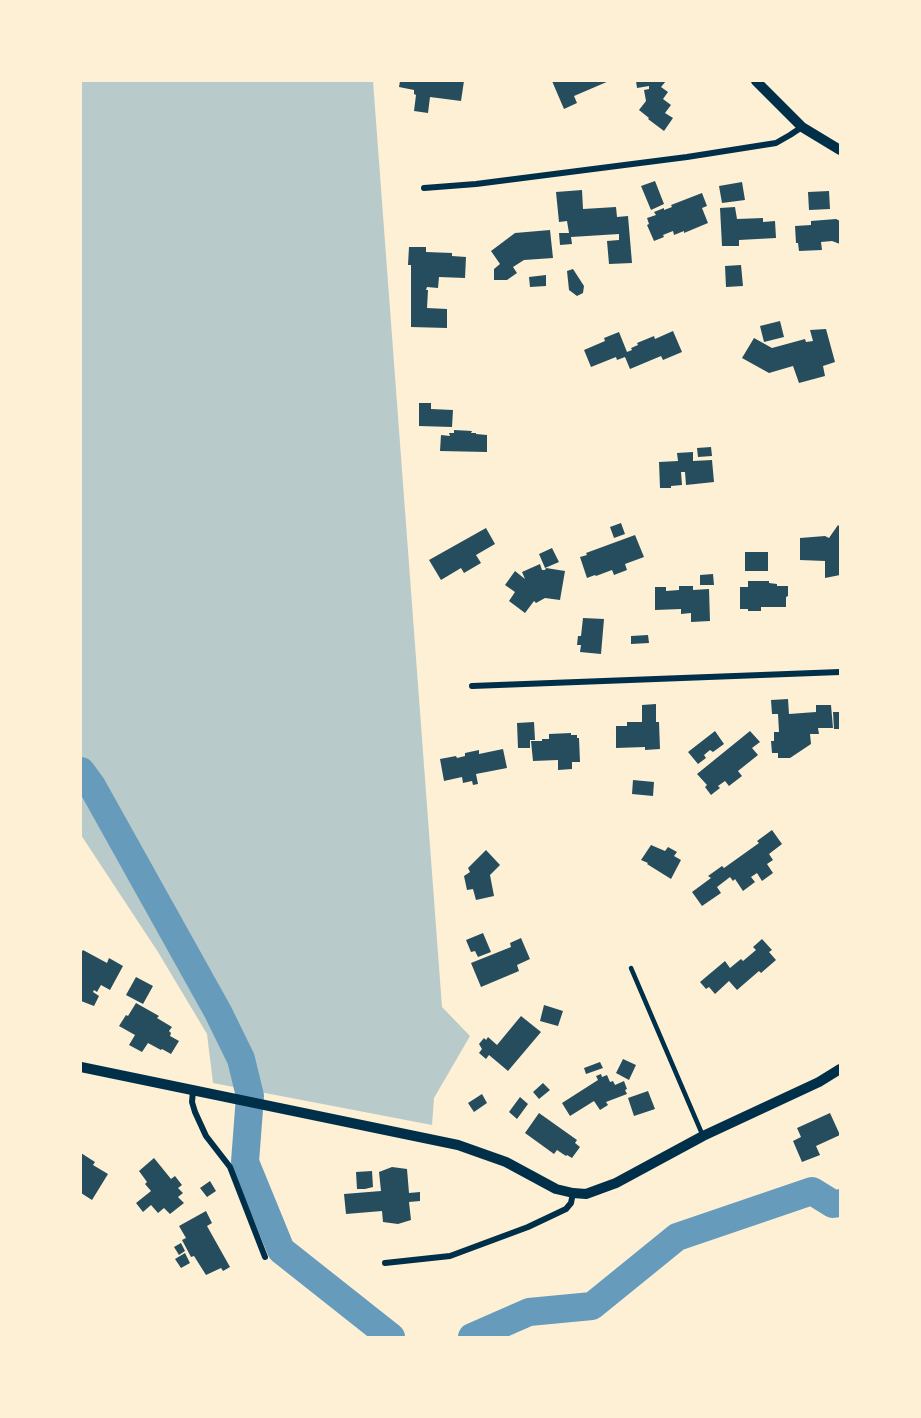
<!DOCTYPE html>
<html>
<head>
<meta charset="utf-8">
<style>
  body { margin:0 }
  #map { position:relative; width:921px; height:1418px; overflow:hidden; background:#fdf0d5; font-family:Commissioner,sans-serif }
  canvas { display:block }
  .frame { position:absolute; inset:0; border:82px solid #fdf0d5; pointer-events:none }
</style>
</head>
<body>
<div id="map">
<canvas width="921" height="1418"></canvas>
<div class="frame"></div>
</div>
<script>
const ctx = document.querySelector('canvas').getContext('2d');
ctx.lineJoin = 'round';
function paint(path, color) { ctx.fillStyle = color; ctx.fill(path, 'evenodd'); }
function stroke(path, color, width, dash) { ctx.strokeStyle = color; ctx.lineWidth = width; ctx.lineCap = dash ? 'butt' : 'round'; ctx.setLineDash(dash || []); ctx.stroke(path); }
paint(new Path2D(`
  M81,81H373L442,1007L470,1036L434,1098L432,1125L213,1083L207,1034L158,952L81,835Z`), '#b9caca');
stroke(new Path2D(`
  M81,771L92,786L218,1012L241,1059L250,1096L245,1162L281,1250L391,1337
  M472,1337L529,1312L592,1306L677,1237L812,1191L833,1204L840,1203`), '#669bbc', 28);
paint(new Path2D(`
  M400,81H464L461,101L430,97L428,113L414,111L416,95L414,94V90L399,87Z
  M552,81H609L574,96L577,103L564,109Z
  M636,81H666L661,87L668,92L663,99L671,105L665,113L673,118L664,131L648,119L649,118L639,110L646,101L644,90L649,89V86L637,88Z
  M655,181L664,204L651,210L641,186Z
  M742,182L745,200L722,203L719,186Z
  M582,190L583,209L616,207L617,217L628,216L632,263L609,264L607,241L619,240V234L571,237L572,244L560,245L559,233H569L567,221L559,222L556,192Z
  M829,191L830,209L809,210L808,192Z
  M702,193L707,206L702,208L708,223L684,233V231L674,235L673,231L663,235L664,237L654,241L647,225L649,224L647,218L656,215L654,212L664,208V210L672,207L671,205Z
  M735,207L737,219L763,218V222L775,221L776,238L739,240V246H722L720,208Z
  M836,219L840,221V244L832,241L821,242L822,250L799,251L798,243H796L795,226L811,225V221Z
  M550,230L553,258L524,260L513,267L517,273L507,280H494V269L500,264L491,251L515,233Z
  M409,247H426V252L452,253V256L466,257L465,278L439,277L438,288L427,287L426,290H428L427,308L447,309V328L411,327V265H408Z
  M741,265L743,286L726,287L725,266Z
  M573,269L584,286L583,293L577,296L569,290L567,271Z
  M546,275V286L530,287L529,277Z
  M780,321L784,337L764,342L760,326Z
  M826,329L835,362L823,366L825,376L799,383L793,366L769,373L742,358L754,338L772,348L805,339L806,342L813,341L810,330Z
  M673,331L682,352L663,360L661,356L630,369L625,357L617,360L616,357L591,367L584,350L605,341L604,338L619,332L627,352L632,350L631,348L638,345L637,343L654,336L655,339Z
  M419,403H431V409L453,410L452,427L419,426Z
  M454,430L472,431L471,433H476V434L487,435V452L440,451L441,435L450,436L449,433H454Z
  M711,447L712,456L698,457L697,448Z
  M693,452V461L712,460L714,482L686,485L685,472H681L682,485L671,486V488H660L659,462L678,461L677,453Z
  M621,523L625,534L614,538L610,527Z
  M838,525L840,527V575L825,578V561L800,560V538L825,536L829,538Z
  M486,528L495,544L476,555L481,563L464,573L461,568L441,580L429,560Z
  M635,535L644,557L625,564L627,570L614,575L612,570L596,576L595,575L587,578L580,557L587,555L586,553Z
  M552,548L559,562L545,568L539,554Z
  M745,552H768V571H745Z
  M540,564L542,570H545L546,568L565,571L560,600L545,598L536,603L534,601L525,613L509,601L515,592L505,585L515,571L525,579L522,572Z
  M713,574L714,585H700V575Z
  M748,581H769V583L777,584V586H788V596L786,597V607H761V611H748V609H740V587H748Z
  M679,586H693V590L709,589L710,621L691,622V613L681,614V609L655,610V587H666V591L679,590Z
  M583,618L604,619L601,654L580,652L581,645H577L578,636H581Z
  M648,635L649,643L631,644V636Z
  M788,699L789,714L816,712V705H831L833,728H818L819,734H810L811,744L790,758H778V753H772L771,741H774V732H779L778,714H772L771,700Z
  M656,704V722H659L660,749L645,750V747L616,748V726H627V722H642V705Z
  M833,712H840V729H834Z
  M534,722L535,740H530V748H518L517,723Z
  M715,731L724,744L713,752L710,750L704,755L706,758L698,764L688,752Z
  M750,731L760,742L752,748L758,755L738,771L742,776L729,786L725,781L718,786L720,788L711,795L705,787L707,785L697,774Z
  M571,733V735H577V738H579L580,762H572V769L558,770V760L533,761L531,741H542V739H549V734Z
  M503,749L507,768L476,774L478,784L473,785L472,781L463,783L462,777L444,781L440,759L456,756L457,758L465,756V753L479,750V754Z
  M633,780L654,782L653,796L632,794Z
  M772,830L782,844L769,854L773,860L767,864L773,873L762,881L757,873L751,877L755,882L743,891L735,879L733,881L730,877L717,887L721,893L702,906L692,892L711,878L708,876L722,866L724,868L759,843L757,841Z
  M651,845L665,851L668,847L677,852L674,856L681,860L671,879L647,864L648,863L641,860Z
  M486,850L500,865L490,875L494,896L476,900L473,889L467,890L464,876L470,872L468,868Z
  M483,933L491,952L478,957L475,951L471,952L466,940Z
  M521,938L530,959L517,965L519,971L481,987L471,963L511,947L510,943Z
  M762,939L772,950L769,952L776,960L761,973L759,971L737,990L729,981L715,994L709,987L706,989L700,982L725,961L730,968L741,959L743,961L756,950L753,947Z
  M83,950L107,963L109,958L123,966L110,990L101,985L97,992L94,990L93,992L99,996L94,1006L81,1001V953Z
  M136,977L153,986L143,1004L126,995Z
  M136,1003L159,1016L157,1018L172,1027L169,1031L171,1033L170,1036L179,1041L171,1054L162,1049L161,1050L148,1043L142,1052L129,1045L135,1035L119,1026L126,1015L128,1016Z
  M544,1005L563,1011L558,1026L540,1021Z
  M521,1016L541,1032L508,1071L489,1055L486,1059L479,1053L482,1049L479,1044L484,1038L486,1040L488,1037L497,1045Z
  M623,1059L636,1065L629,1080L616,1073Z
  M600,1062L603,1068L586,1074L584,1068Z
  M601,1074L602,1077L607,1075L610,1082L613,1081L615,1085L624,1081L627,1089L625,1090L627,1094L606,1102L608,1105L600,1110L594,1101L570,1116L562,1103L598,1080L596,1076Z
  M543,1083L550,1090L539,1099L533,1092Z
  M648,1091L655,1109L634,1116L628,1098Z
  M482,1094L487,1103L474,1112L468,1103Z
  M520,1097L528,1104L517,1119L509,1112Z
  M539,1113L577,1140L575,1143L580,1147L572,1158L567,1155L566,1156L557,1150L554,1154L525,1133Z
  M830,1113L840,1135L816,1146L820,1155L802,1162L793,1141L801,1137L797,1128Z
  M81,1153L95,1162L93,1165L108,1174L92,1200L81,1193Z
  M154,1158L171,1179L175,1176L182,1185L178,1188L183,1193L178,1197L184,1203L170,1214L164,1208L158,1213L151,1205L143,1212L136,1203L151,1191L145,1184L147,1182L139,1171Z
  M392,1167L407,1169L409,1193L420,1192V1201L409,1202L411,1220L398,1224L383,1222L382,1211L346,1214L344,1194L381,1191L379,1172Z
  M372,1171L373,1187L365,1189H357L356,1172Z
  M210,1181L216,1191L207,1197L200,1188Z
  M206,1211L212,1223L207,1226L230,1267L223,1271L221,1268L206,1275L194,1256L191,1257L182,1240L186,1238L179,1226Z
  M181,1243L185,1251L179,1255L174,1247Z
  M185,1253L190,1263L181,1268L175,1259Z`), '#264d5e');
stroke(new Path2D(`
  M631,968L703,1136`), '#003049', 4.5);
stroke(new Path2D(`
  M424,188L476,184L687,157L776,143L790,135L802,127
  M472,686L840,672
  M193,1091L192,1102L195,1112L206,1136L230,1167L265,1257
  M385,1263L450,1256L528,1227L566,1209L571,1203L573,1193`), '#003049', 6);
stroke(new Path2D(`
  M756,81L802,127L840,150
  M81,1067L458,1145L506,1162L556,1189L573,1193L586,1194L616,1183L703,1136L819,1082L840,1069`), '#003049', 10);
</script>
</body>
</html>
